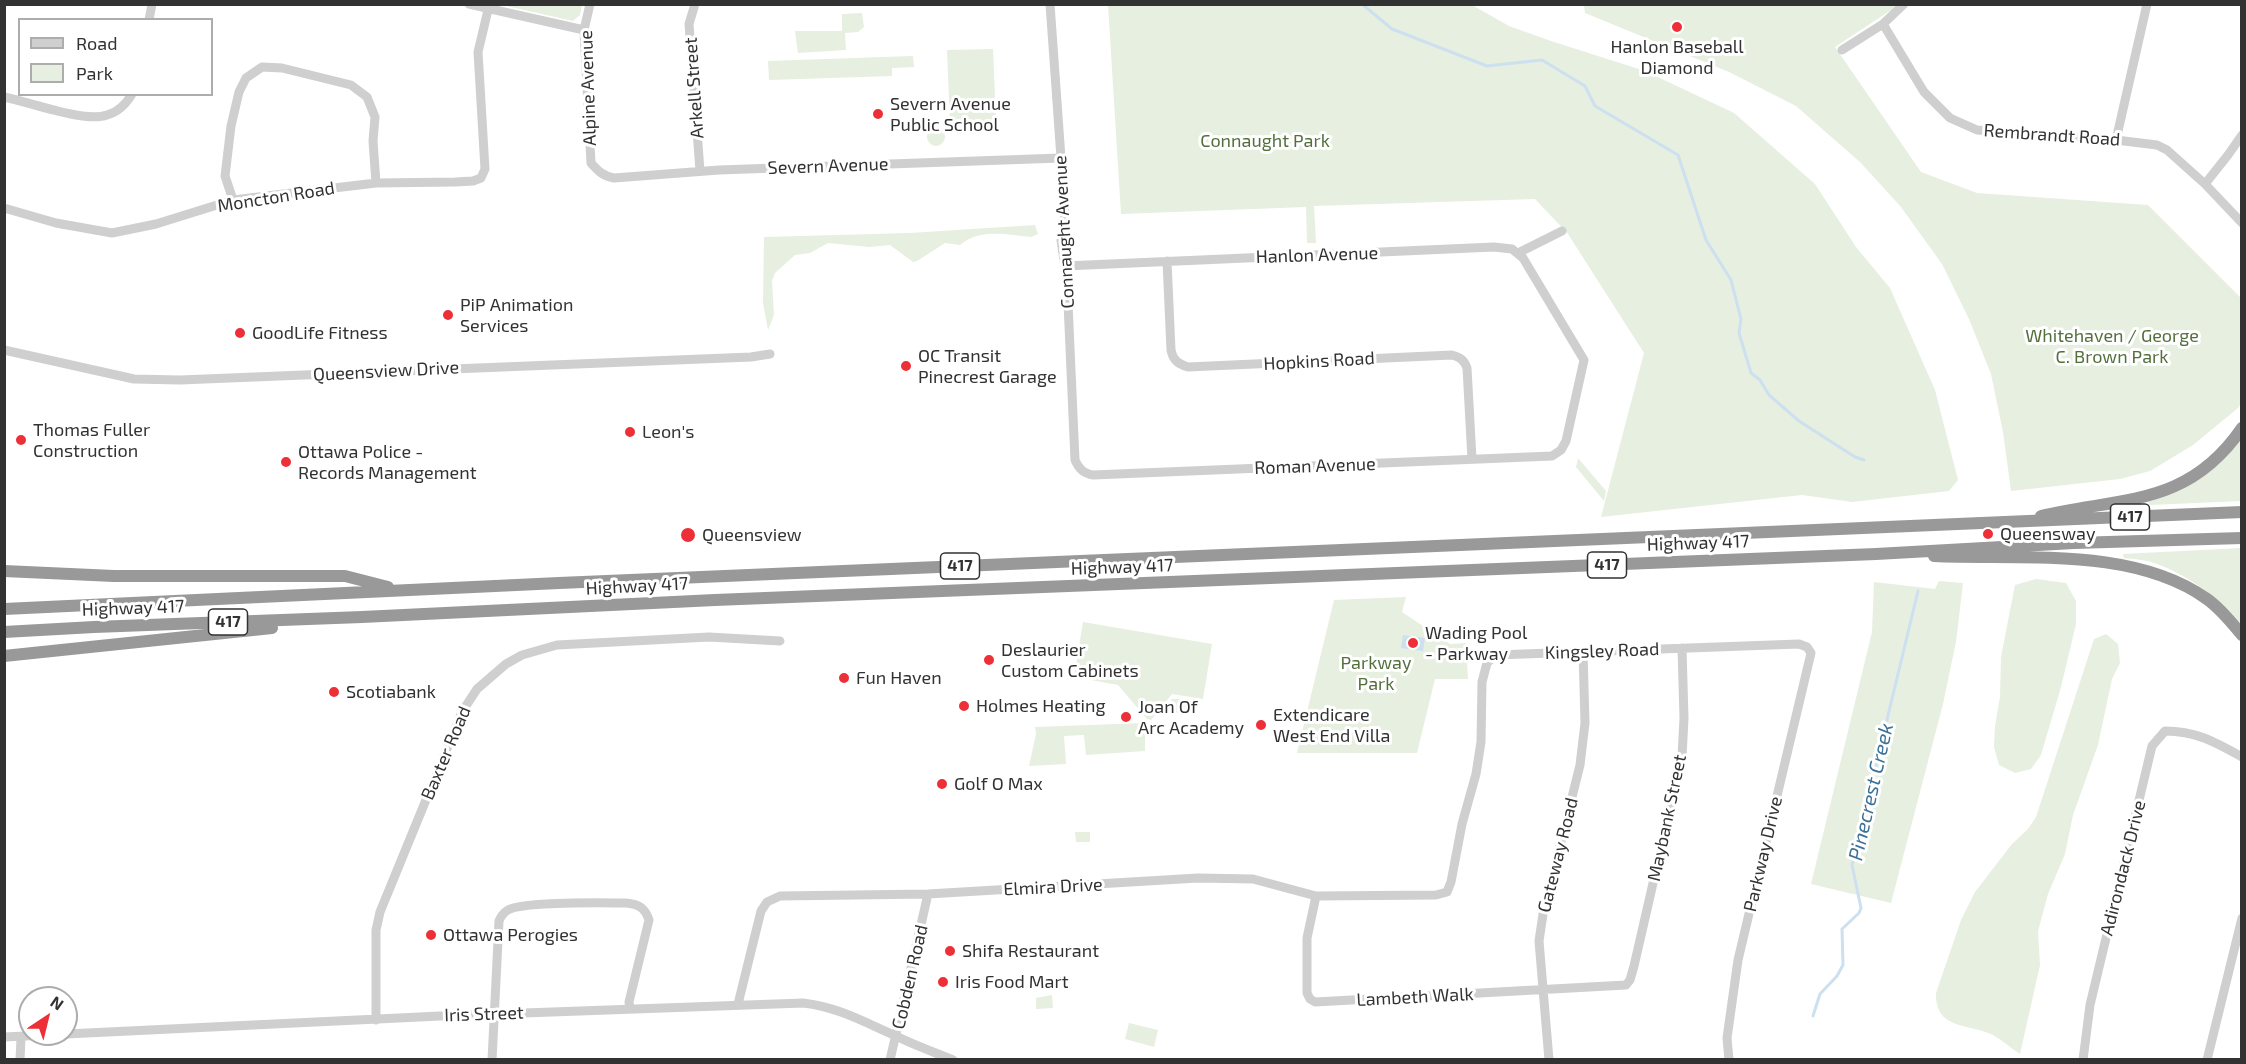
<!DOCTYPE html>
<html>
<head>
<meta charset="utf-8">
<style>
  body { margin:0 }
  #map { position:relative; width:2246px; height:1064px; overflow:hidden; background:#fff; font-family:"Exo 2",sans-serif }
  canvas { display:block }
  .frame { position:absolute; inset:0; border:6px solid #323232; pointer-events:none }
  .legend { position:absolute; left:18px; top:18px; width:195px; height:78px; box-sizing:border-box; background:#fff; border:2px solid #adadad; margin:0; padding:8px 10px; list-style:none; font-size:18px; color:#323232 }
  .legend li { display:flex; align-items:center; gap:12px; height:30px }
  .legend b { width:30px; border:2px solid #adadad }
  .north { position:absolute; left:18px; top:986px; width:60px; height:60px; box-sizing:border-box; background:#fff; border:2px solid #adadad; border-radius:50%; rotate:35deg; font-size:16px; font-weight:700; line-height:24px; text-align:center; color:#323232 }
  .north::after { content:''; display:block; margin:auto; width:21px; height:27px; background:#ed2f37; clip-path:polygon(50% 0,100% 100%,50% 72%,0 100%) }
</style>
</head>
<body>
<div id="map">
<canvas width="2246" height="1064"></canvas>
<div class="frame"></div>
<ul class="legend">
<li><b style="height:8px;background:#cfcfcf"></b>Road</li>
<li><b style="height:16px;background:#e7efe0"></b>Park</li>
</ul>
<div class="north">N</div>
</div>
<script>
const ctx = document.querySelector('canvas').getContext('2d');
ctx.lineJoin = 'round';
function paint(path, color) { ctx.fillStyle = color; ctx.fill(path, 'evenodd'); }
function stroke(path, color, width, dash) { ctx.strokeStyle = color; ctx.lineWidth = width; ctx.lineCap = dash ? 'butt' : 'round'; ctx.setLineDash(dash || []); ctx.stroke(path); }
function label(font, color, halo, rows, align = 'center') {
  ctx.font = font + ' "Exo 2",sans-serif'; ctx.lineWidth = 6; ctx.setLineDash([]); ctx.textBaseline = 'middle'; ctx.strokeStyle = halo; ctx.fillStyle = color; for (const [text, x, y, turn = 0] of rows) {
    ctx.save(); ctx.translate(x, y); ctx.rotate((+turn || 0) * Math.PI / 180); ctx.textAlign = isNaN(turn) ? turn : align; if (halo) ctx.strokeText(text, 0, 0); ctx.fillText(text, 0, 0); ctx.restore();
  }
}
paint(new Path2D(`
  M502,5H582L580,15L573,21Z
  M1108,5H1472L1509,26L1551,41L1645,71L1734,113L1815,184L1856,247L1890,288L1935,390L1958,480L1949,491L1852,502L1802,495L1601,517L1644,353L1568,234L1535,199L1314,206L1316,243H1307L1306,207L1121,214Z
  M1584,5H1896L1891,10L1835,47L1921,172L1977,193L2148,205L2241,298L2242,402L2238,408L2193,445L2150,471L2120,479L2011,491L2003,432L1991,374L1969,319L1942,264L1901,207L1861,163L1796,106L1729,72L1585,13Z
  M862,13L864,27L858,32L845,33L846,50L798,53L795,31H842V14Z
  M993,49L996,122L950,123L947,50Z
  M913,56L914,67L892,68V76L769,80L768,61Z
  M927 137a9 9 0 1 1 18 0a9 9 0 1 1-18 0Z
  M1035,225L1038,234L1031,237C1007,235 980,228 960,245L945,243L917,261L913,262L890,245L869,247L828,243L810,253L795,255L775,273L772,281L774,315L768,330L763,303L764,237L910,233Z
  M2241,439V501L2150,505L2148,502C2189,489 2213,472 2241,439Z
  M1578,458L1606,491L1604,501L1576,467Z
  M2241,548V624C2220,599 2188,575 2157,564C2147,560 2135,559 2124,558L2123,554Z
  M2036,579L2066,583L2076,601V624L2061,687L2041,755L2031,769L2015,773L1999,765L1994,747L1995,726L2000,697L2001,657L2015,585Z
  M1939,581L1963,583L1956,642L1943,704L1891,903L1811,884L1872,632L1874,582L1935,589Z
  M1406,597L1402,612L1450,644L1466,643L1468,679H1435L1417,753H1297L1334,600Z
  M1083,622L1212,644L1203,699L1172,694L1151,720L1147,719L1118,685L1074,677Z
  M2106,634L2118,644L2120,663L2112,679L2098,745L2073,815L2065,854L2048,894L2038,931L2040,965L2020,1054C2011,1048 2002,1040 1993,1035C1968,1023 1935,1030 1936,993L1961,920L1975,892L2012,844L2028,829L2036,817L2094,639Z
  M1172,699H1187L1188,709L1183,712L1172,713L1167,708V705Z
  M1145,723V751L1086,755L1084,735L1064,736L1066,764L1029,766L1036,734L1035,727Z
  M1075,832H1090V842H1076Z
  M1052,995L1053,1008L1036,1009V998Z
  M1129,1023L1158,1030L1154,1047L1125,1039Z`), '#e7efe0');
paint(new Path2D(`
  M1403,635L1425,638L1423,651L1401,648Z`), '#cce0ef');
stroke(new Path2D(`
  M1362,4L1392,29L1487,66L1542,60L1585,86L1595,106L1678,155L1706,240L1731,280L1741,319L1739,333L1751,373L1760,380L1769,395L1799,421L1855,457L1864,460
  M1813,1016L1820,994L1837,976L1843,965L1842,929L1859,913L1861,908L1852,865L1918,591`), '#cce0ef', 3);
stroke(new Path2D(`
  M469,4L584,30
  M590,4L584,30L591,163C598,171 603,176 614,178L719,170L1061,158
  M695,4L689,24L700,171
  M1050,4L1065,214L1061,240L1067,281L1075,460C1079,469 1083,473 1093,475L1552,456L1561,450L1566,441L1584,360L1523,258L1512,249L1494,247L1065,266
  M149,20L152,4
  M1883,24L1924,92L1950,118L1977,130L2116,140L2157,145L2167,150L2205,184L2242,223
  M1842,50L1883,24L1904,4
  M4,97C30,102 84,123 107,115C119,112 126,104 132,94
  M2116,140L2147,4
  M2205,184L2228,155L2242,135
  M233,200L225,176L231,126L239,92L246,78L262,67L282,68L351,85L367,97L375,117L373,141L376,183
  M4,208L56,223L112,233L156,224L233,200L376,183L455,182L473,181L481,178L485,169L478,52L488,10
  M1518,253L1562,231
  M1167,261L1171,350C1173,360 1178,364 1188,367L1452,355C1460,357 1464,360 1467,368L1472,459
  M4,350L134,379L180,380L751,357L770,354
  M1316,896L1307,938V993L1310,999L1315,1002L1626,985L1630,980L1634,966L1682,757L1684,718L1682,648
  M738,1004L761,911L767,902L780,896L928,894L1198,878L1253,879L1316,896L1436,895L1447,892L1451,882L1462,824L1476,774L1481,742L1482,682L1487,663L1496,655L1799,644L1807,647L1811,653L1738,960L1727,1038L1729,1060
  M376,1020V930L380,912L462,712L477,689L506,664L522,655L557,645L709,637L780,641
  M4,1037L440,1016L803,1003C838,1007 864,1022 896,1036C914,1045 934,1052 953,1060
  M20,1060L21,1038
  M492,1060L499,921C501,916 503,913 508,910C525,901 603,903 626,903C639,904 645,908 649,920L629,1002L630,1009
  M890,1060L928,894
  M1549,1060L1539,941L1543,914L1580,765L1585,723L1583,651
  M2083,1060L2090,1005L2152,746L2165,731C2196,731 2215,742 2242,757
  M2207,1060L2242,918`), '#cfcfcf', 9);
stroke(new Path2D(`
  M2041,516C2122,497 2188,507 2242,428
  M1934,556C2021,560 2133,546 2207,599C2221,609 2231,622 2242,635
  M4,571L114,576H345L388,587
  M4,609L559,583L2242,512
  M4,632L94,627L362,617L715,600L1876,554L2074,543L2242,538
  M4,656L272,628`), '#999', 12);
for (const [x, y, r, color] of [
  [1677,27,6,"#ed2f37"],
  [878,114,6,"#ed2f37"],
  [448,315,6,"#ed2f37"],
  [240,333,6,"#ed2f37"],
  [906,366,6,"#ed2f37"],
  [630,432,6,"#ed2f37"],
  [21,440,6,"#ed2f37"],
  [286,462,6,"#ed2f37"],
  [1988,534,6,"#ed2f37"],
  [688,535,8,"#ed2f37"],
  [1413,643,6,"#ed2f37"],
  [989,660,6,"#ed2f37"],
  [844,678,6,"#ed2f37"],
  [334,692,6,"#ed2f37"],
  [964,706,6,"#ed2f37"],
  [1126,717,6,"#ed2f37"],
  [1261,725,6,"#ed2f37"],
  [942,784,6,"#ed2f37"],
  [431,935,6,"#ed2f37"],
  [950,951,6,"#ed2f37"],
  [943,982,6,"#ed2f37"]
]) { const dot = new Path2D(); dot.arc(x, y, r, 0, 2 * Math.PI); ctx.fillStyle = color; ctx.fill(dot); stroke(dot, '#fff', 2); }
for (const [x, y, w] of [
  [2130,517,39],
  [1607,565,39],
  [960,566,39],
  [228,622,39]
]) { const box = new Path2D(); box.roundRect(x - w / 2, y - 13, w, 26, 4.5); ctx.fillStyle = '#fff'; ctx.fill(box); stroke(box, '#323232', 1.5); }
label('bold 16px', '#323232', null, [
  ["417",2130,517],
  ["417",1607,565],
  ["417",960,566],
  ["417",228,622]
]);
label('18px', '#323232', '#fff', [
  ["Hanlon Baseball",1677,47,"center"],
  ["Diamond",1677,68,"center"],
  ["Severn Avenue",890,104],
  ["Public School",890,125],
  ["PiP Animation",460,305],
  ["Services",460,326],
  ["GoodLife Fitness",252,333],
  ["OC Transit",918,356],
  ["Pinecrest Garage",918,377],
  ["Thomas Fuller",33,430],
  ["Construction",33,451],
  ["Leon's",642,432],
  ["Ottawa Police -",298,452],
  ["Records Management",298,473],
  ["Queensway",2000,534],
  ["Queensview",702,535],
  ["Wading Pool",1425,633],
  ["- Parkway",1425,654],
  ["Deslaurier",1001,650],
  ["Custom Cabinets",1001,671],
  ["Fun Haven",856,678],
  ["Scotiabank",346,692],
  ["Holmes Heating",976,706],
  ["Joan Of",1138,707],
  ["Arc Academy",1138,728],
  ["Extendicare",1273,715],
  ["West End Villa",1273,736],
  ["Golf O Max",954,784],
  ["Ottawa Perogies",443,935],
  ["Shifa Restaurant",962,951],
  ["Iris Food Mart",955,982]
], 'left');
label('18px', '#323232', '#fff', [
  ["Alpine Avenue",588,88,-92],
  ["Arkell Street",694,88,-94],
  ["Rembrandt Road",2052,135,4],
  ["Severn Avenue",828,166,-2],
  ["Moncton Road",276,197,-9],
  ["Connaught Avenue",1064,232,-93],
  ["Hanlon Avenue",1317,255,-2],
  ["Hopkins Road",1319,361,-3],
  ["Queensview Drive",386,371,-3],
  ["Roman Avenue",1315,466,-2],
  ["Highway 417",1698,543,-2],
  ["Highway 417",1122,567,-2],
  ["Highway 417",637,586,-3],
  ["Highway 417",133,608,-2],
  ["Kingsley Road",1602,651,-2],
  ["Baxter Road",446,753,-67],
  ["Maybank Street",1667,818,-78],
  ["Parkway Drive",1763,854,-77],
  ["Gateway Road",1558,855,-76],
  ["Adirondack Drive",2123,868,-76],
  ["Elmira Drive",1053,887,-3],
  ["Cobden Road",910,977,-77],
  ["Lambeth Walk",1415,997,-3],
  ["Iris Street",484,1014,-2]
]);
label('18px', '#53703c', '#fff', [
  ["Connaught Park",1265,141],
  ["Whitehaven / George",2112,336],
  ["C. Brown Park",2112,357],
  ["Parkway",1376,663],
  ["Park",1376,684]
]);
label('italic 20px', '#3b7199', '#fff', [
  ["Pinecrest Creek",1871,792,-77]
]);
</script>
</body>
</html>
